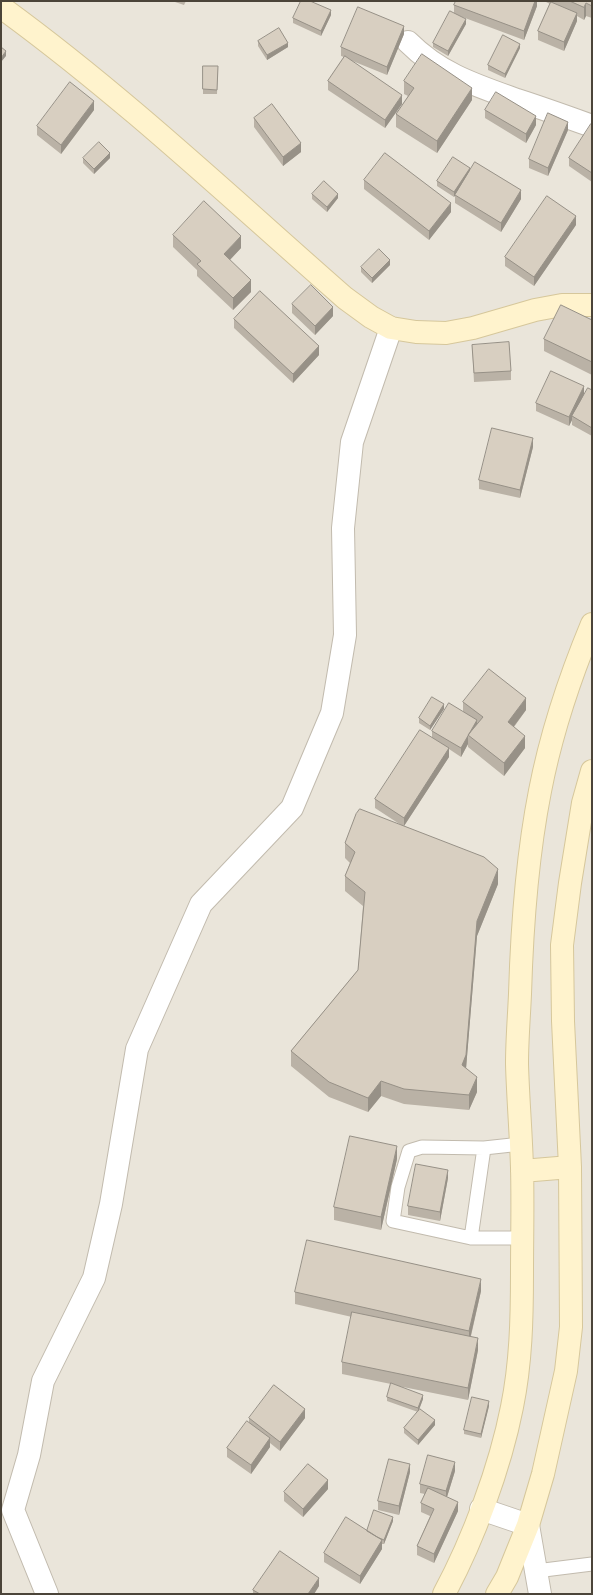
<!DOCTYPE html>
<html>
<head>
<meta charset="utf-8">
<style>
  body { margin:0 }
  #map { position:relative; width:593px; height:1595px; overflow:hidden; background:#f6f3ec; font-family:"PT Sans",sans-serif }
  canvas { display:block }
  .frame { position:absolute; inset:0; border:2px solid #4b4439; pointer-events:none }
</style>
</head>
<body>
<div id="map">
<canvas width="593" height="1595"></canvas>
<div class="frame"></div>
</div>
<script>
const ctx = document.querySelector('canvas').getContext('2d');
ctx.lineJoin = 'round';
function paint(path, color) { ctx.fillStyle = color; ctx.fill(path, 'evenodd'); }
function stroke(path, color, width, dash) { ctx.strokeStyle = color; ctx.lineWidth = width; ctx.lineCap = dash ? 'butt' : 'round'; ctx.setLineDash(dash || []); ctx.stroke(path); }
paint(new Path2D(`
  M1,1H592V1594H1Z`), '#eae5da');
const lane = new Path2D(`
  M521,1144L484,1148L471,1238H522
  M471,1238L393,1221L398,1187L409,1151L422,1147L484,1148
  M536,1571L592,1564`);
const street = new Path2D(`
  M408,42C440,74 475,85 517,100C542,108 567,117 592,126
  M481,1509L528,1525L540,1594
  M47,1594L13,1510L29,1455L43,1381L94,1278L111,1204L137,1049L201,904L292,808L332,713L345,635L343,528L352,442L391,328`);
const secondary = new Path2D(`
  M1,7C122,95 232,199 345,298L371,317L391,328L416,332L446,333L473,328L535,310L562,305H592
  M522,1171L570,1167
  M444,1594C473,1540 500,1468 512,1407C521,1363 522,1318 522,1273C522,1238 523,1203 522,1168C521,1133 518,1099 517,1064C517,1040 519,1017 520,994C522,926 527,857 540,791C551,734 570,677 592,624
  M497,1594L507,1577L528,1525L543,1474L566,1371L571,1327L570,1167L563,1021L562,945L570,883L583,803L592,771`);
stroke(lane, '#c2bbae', 15);
stroke(street, '#c2bbae', 24);
stroke(secondary, '#d6c79b', 24);
stroke(lane, '#fff', 13);
stroke(street, '#fff', 22);
stroke(secondary, '#fff3cd', 22);
paint(new Path2D(`
  M172,1H186L184,5Z
  M537,1V6L524,40L457,15L466,24L448,56L433,47V43L454,13V5Z
  M544,1H592V18L586,16L584,20L577,16V21L564,51L538,40V31L550,4Z
  M331,15L321,36L293,23V18Z
  M404,34L387,75L350,60L402,104L385,128L328,90V81L344,57L341,56V47Z
  M258,41L288,47L267,60L258,46Z
  M520,48L505,78L488,70V65Z
  M203,66H218L217,94H203Z
  M404,81L472,100L437,153L396,127V114L408,96L404,94Z
  M94,110L61,154L37,135V126Z
  M485,110L536,125L526,143L485,118Z
  M254,118L301,152L283,166L254,127Z
  M592,125V182L569,166V158Z
  M568,130L548,176L529,168V159Z
  M83,158H110L94,174L83,163Z
  M470,171L521,199L501,232L455,203V195L454,197L437,186V181Z
  M364,180L451,212L429,240L364,189Z
  M312,194L338,198L327,212L312,199Z
  M576,225L534,286L505,266V257Z
  M173,235L241,248L230,260L251,292L233,310L197,276V270L173,247Z
  M390,265L372,283L361,272V267Z
  M292,304L333,316L315,335L292,313Z
  M234,319L319,355L293,383L234,328Z
  M592,320V375L544,351V339Z
  M472,345L511,371V380L474,382Z
  M592,390V436L572,425V420L569,426L536,411V403L584,394L581,401Z
  M533,447L520,498L479,489V480Z
  M463,702L526,710L514,727L525,748L504,776L468,747V744L461,757L449,749V757L404,826L498,884L477,936L466,1068L477,1092L469,1110L404,1104L381,1096L368,1112L329,1097L291,1066V1051L358,970L363,906L345,891V876L350,863L345,858V843L401,825L375,808V799L432,737V731L463,712Z
  M444,709L430,730L419,723V718Z
  M397,1159L381,1230L334,1220V1207Z
  M448,1178L440,1221L408,1215V1206Z
  M481,1291L471,1336L478,1350L468,1400L398,1386L423,1399L419,1410L435,1425L418,1445L404,1433V1428L418,1412L387,1401V1397L391,1384L342,1374V1362L352,1317L295,1304V1292Z
  M489,1406L481,1438L464,1434V1430Z
  M249,1418H305L280,1451L270,1443V1447L251,1474L227,1457V1448L249,1422Z
  M455,1471L447,1497L458,1511L434,1563L417,1555V1546L430,1516L421,1512V1503L425,1494L420,1493V1484Z
  M410,1472L399,1515L378,1510V1501Z
  M328,1489L303,1517L284,1501V1492Z
  M393,1521L384,1544H382V1549L360,1584L324,1562V1553L367,1531Z
  M319,1586L314,1594H253V1590Z`), '#bab2a6');
paint(new Path2D(`
  M535,1H537V6L524,40V31Z
  M586,3V16L584,20V7Z
  M331,10V15L321,36V31Z
  M577,13V21L564,51V42Z
  M466,19V24L448,56V51Z
  M404,26V34L387,75V67Z
  M288,43V47L267,60V55Z
  M520,44V48L505,78V74Z
  M6,51V56L1,62V58Z
  M472,88V100L437,153V141Z
  M402,95V104L385,128V120Z
  M94,101V110L61,154V145Z
  M536,116V125L526,143V134Z
  M568,122V130L548,176V168Z
  M301,143V152L283,166V157Z
  M110,153V158L94,174V169Z
  M470,168V173L454,197V192Z
  M521,190V199L501,232V223Z
  M338,194V198L327,212V207Z
  M451,203V212L429,240V231Z
  M576,216V225L534,286V277Z
  M241,236V248L224,266V254Z
  M390,260V265L372,283V278Z
  M251,280V292L233,310V298Z
  M333,307V316L315,335V326Z
  M319,346V355L293,383V374Z
  M584,386V394L574,417L572,416V420L569,426V417Z
  M533,438V447L520,498V490Z
  M526,698V710L508,734V722Z
  M444,704V709L430,730V726Z
  M477,720V729L468,735V744L461,757V748Z
  M525,736V748L504,776V763Z
  M449,748V757L404,826V818Z
  M498,869V884L477,936L466,1069L462,1065L477,921Z
  M477,1077V1092L469,1110V1095Z
  M381,1081V1096L368,1112V1098Z
  M397,1146V1159L381,1230V1217Z
  M448,1170V1178L440,1221V1212Z
  M481,1279V1291L469,1343V1331Z
  M478,1338V1350L468,1400V1388Z
  M423,1395V1399L418,1412V1408Z
  M489,1401V1406L481,1438V1434Z
  M305,1409V1418L280,1451V1442Z
  M435,1420V1425L418,1445V1440Z
  M270,1438V1447L251,1474V1465Z
  M455,1462V1471L446,1500V1491Z
  M410,1464V1472L399,1515V1506Z
  M328,1480V1489L303,1517V1509Z
  M458,1502V1511L434,1563V1554Z
  M393,1517V1521L384,1544V1540Z
  M382,1540V1549L360,1584V1576Z
  M319,1578V1586L314,1594H308Z`), '#979187');
const building = new Path2D(`
  M301,1H310L331,10L321,31L293,18Z
  M456,1H535L524,31L454,5Z
  M570,1H592V6L586,3L584,7Z
  M551,2L577,13L564,42L538,31Z
  M358,7L404,26L387,67L341,47Z
  M450,11L466,19L448,51L433,43Z
  M279,28L288,43L267,55L258,41Z
  M503,35L520,44L505,74L488,65Z
  M1,47L6,51L1,58Z
  M422,54L472,88L437,141L396,114L414,88L404,81Z
  M345,56L402,95L385,120L328,81Z
  M203,66H218L217,90L203,89Z
  M70,82L94,101L61,145L37,126Z
  M496,92L536,116L526,134L485,110Z
  M272,104L301,143L283,157L254,118Z
  M548,113L568,122L548,168L529,159Z
  M591,124L592,125V173L569,158Z
  M99,142L110,153L94,169L83,158Z
  M385,153L451,203L429,231L364,180Z
  M453,157L470,168L454,192L437,181Z
  M475,162L521,190L501,223L455,195Z
  M324,181L338,194L327,207L312,194Z
  M547,196L576,216L534,277L505,257Z
  M204,201L241,236L224,254L251,280L233,298L197,264L201,261L173,235Z
  M379,249L390,260L372,278L361,267Z
  M311,285L333,307L315,326L292,304Z
  M260,291L319,346L293,374L234,319Z
  M561,305L592,320V362L544,339Z
  M509,342L511,371L474,373L472,345Z
  M551,371L584,386L569,417L536,403Z
  M588,388L592,390V428L572,416Z
  M492,428L533,438L520,490L479,480Z
  M489,669L526,698L508,722L525,736L504,763L468,735L483,717L463,702Z
  M432,697L444,704L430,726L419,718Z
  M449,703L477,720L461,748L432,731Z
  M420,730L449,748L404,818L375,799Z
  M360,809L484,857L498,869L477,921L466,1055L462,1065L477,1077L469,1095L404,1089L381,1081L368,1098L329,1082L291,1051L358,970L365,892L345,876L355,852L345,843L356,814Z
  M350,1136L397,1146L381,1217L334,1207Z
  M416,1164L448,1170L440,1212L408,1206Z
  M307,1240L481,1279L469,1331L295,1292Z
  M352,1312L478,1338L468,1388L342,1362Z
  M391,1383L423,1395L418,1408L387,1397Z
  M274,1385L305,1409L280,1442L249,1418Z
  M472,1397L489,1401L481,1434L464,1430Z
  M420,1409L435,1420L418,1440L404,1428Z
  M247,1421L270,1438L251,1465L227,1448Z
  M428,1455L455,1462L446,1491L420,1484Z
  M389,1459L410,1464L399,1506L378,1501Z
  M308,1464L328,1480L303,1509L284,1492Z
  M428,1488L458,1502L434,1554L417,1546L434,1509L421,1503Z
  M374,1510L393,1517L384,1540L377,1537L367,1531Z
  M346,1517L382,1540L360,1576L324,1553Z
  M280,1551L319,1578L308,1594H260L253,1590Z`);
paint(building, '#d8cfc1');
stroke(building, '#979187', 1);
</script>
</body>
</html>
